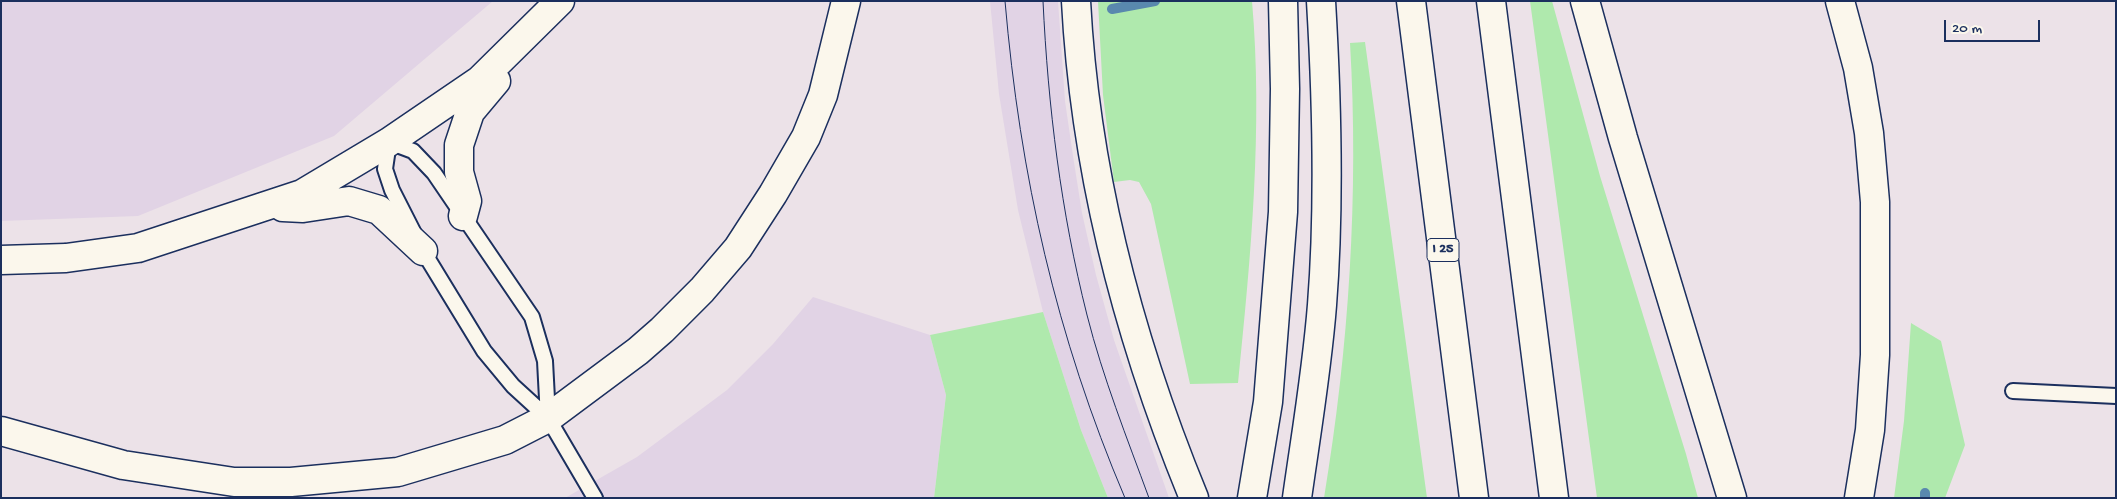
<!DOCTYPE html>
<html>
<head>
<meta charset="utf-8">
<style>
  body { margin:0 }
  #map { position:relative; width:2117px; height:499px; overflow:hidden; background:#ece2e8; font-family:"Gochi Hand",sans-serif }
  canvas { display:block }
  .frame { position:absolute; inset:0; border:2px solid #1b2f5e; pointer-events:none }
  .scale { position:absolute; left:1944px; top:20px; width:96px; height:22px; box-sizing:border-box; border:2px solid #1b2f5e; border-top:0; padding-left:6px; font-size:15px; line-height:18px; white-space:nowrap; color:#1b2f5e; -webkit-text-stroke:4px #fbf7ec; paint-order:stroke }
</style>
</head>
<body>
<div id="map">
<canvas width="2117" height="499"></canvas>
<div class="frame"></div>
<div class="scale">20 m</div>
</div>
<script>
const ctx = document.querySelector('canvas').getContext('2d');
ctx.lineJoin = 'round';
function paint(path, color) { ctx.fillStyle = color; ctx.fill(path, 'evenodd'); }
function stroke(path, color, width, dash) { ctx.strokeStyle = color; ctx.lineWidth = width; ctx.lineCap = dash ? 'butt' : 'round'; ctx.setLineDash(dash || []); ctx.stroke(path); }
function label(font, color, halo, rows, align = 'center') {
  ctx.font = font + ' "Gochi Hand",sans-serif'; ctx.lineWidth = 5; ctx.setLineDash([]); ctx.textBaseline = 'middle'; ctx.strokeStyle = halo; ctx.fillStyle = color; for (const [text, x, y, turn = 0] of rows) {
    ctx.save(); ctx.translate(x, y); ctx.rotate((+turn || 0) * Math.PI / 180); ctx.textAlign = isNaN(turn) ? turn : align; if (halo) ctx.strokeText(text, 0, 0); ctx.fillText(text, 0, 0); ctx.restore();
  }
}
paint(new Path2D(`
  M1,1H493L334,136L138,216L1,221Z
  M990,1H1058L1065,101L1073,156L1082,213L1096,275L1114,340L1169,498H1108L1081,430L1043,312L1018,210L999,94Z
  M813,297L930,335L946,395L934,498H565L637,457L727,390L773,344Z`), '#e1d3e5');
paint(new Path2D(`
  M1098,1H1252C1263,128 1251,256 1238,383L1190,384L1151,204L1139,182L1130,180L1114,182L1103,95Z
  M1530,1H1552L1600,176L1686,454L1698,498H1597Z
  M1365,42L1427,498H1324C1349,348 1359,194 1350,43Z
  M1043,312L1081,430L1108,498H934L946,395L930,335Z
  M1911,323L1941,341L1965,445L1945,498H1894L1904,421Z`), '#afe9ad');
stroke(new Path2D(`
  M1112,9L1155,1
  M1925,498V493`), '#5988ae', 10);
const service = new Path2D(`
  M2013,391L2116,396
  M548,418L545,361L532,317L434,173L413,151L389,142L385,169L392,190L423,251L484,351L513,386L548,418L595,498`);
const minor = new Path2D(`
  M283,207L303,208L349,201L379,210L423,251
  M463,216L467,201L459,172V145L470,112L496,81
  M1,260L66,258L138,248L302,194L389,142L480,80L560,1`);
const secondary = new Path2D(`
  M1,431L123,465L234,482H291L398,472L505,440L548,418L638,351L662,330L702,290L738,248L773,194L806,137L823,95L846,1`);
const motorway = new Path2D(`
  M1076,1C1085,172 1129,340 1194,498
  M1411,1L1474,498
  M1491,1L1554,498
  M1585,1L1623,138L1732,498
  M1840,1L1858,68L1869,133L1875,202V355L1870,430L1859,498
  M1252,498L1268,402L1283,212L1285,89L1283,1
  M1297,498C1306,434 1317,370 1322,305C1330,204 1327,102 1321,1`);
stroke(service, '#1b2f5e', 18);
stroke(minor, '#1b2f5e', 31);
stroke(secondary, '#1b2f5e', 31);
stroke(motorway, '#1b2f5e', 31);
stroke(service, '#fbf7ec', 14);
stroke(minor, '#fbf7ec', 28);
stroke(secondary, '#fbf7ec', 28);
stroke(motorway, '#fbf7ec', 28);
stroke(new Path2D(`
  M1005,1C1020,176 1056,336 1125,498
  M1043,1C1048,107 1061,212 1087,315C1103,378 1127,438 1149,498`), '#1b2f5e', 1);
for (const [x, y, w] of [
  [1443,250,32]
]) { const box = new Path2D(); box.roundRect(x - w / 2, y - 11.5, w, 23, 4); ctx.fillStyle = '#fbf7ec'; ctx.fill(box); stroke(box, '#1b2f5e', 1); }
label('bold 14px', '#1b2f5e', null, [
  ["I 25",1443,250]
]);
</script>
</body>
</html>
